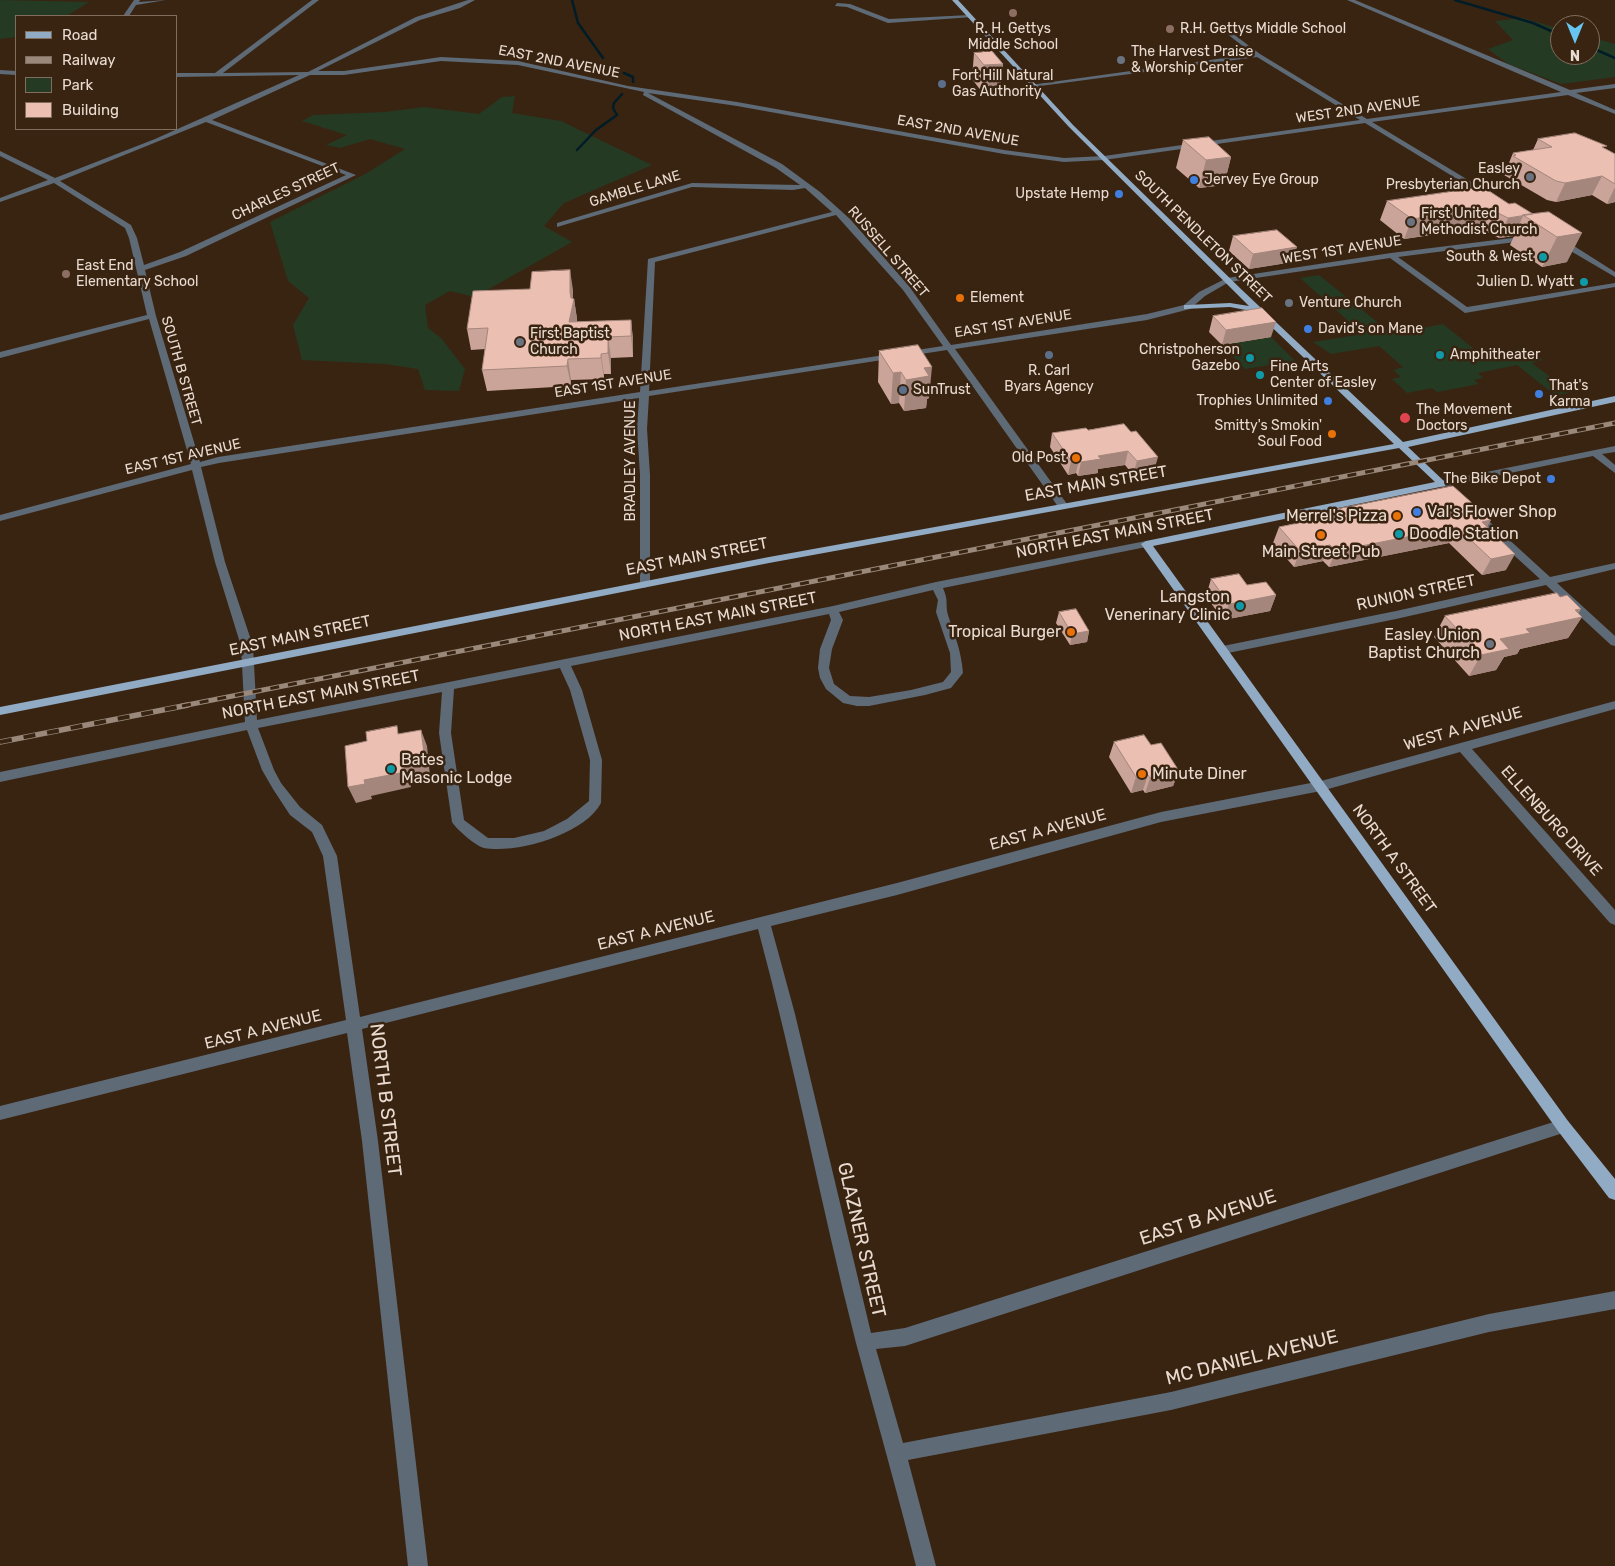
<!DOCTYPE html>
<html>
<head>
<meta charset="utf-8">
<style>
  body { margin:0 }
  #map { position:relative; width:1615px; height:1566px; overflow:hidden; background:#392412; font-family:Rubik,sans-serif }
  canvas { display:block }
  .legend { position:absolute; left:15px; top:15px; width:162px; height:115px; box-sizing:border-box; background:#392412; border:1px solid #806d5e; margin:0; padding:6px 9px; list-style:none; font-size:15px; color:#eadbd0 }
  .legend li { display:flex; align-items:center; gap:10px; height:25px }
  .legend b { width:25px; border:1px solid #806d5e }
  .north { position:absolute; left:1550px; top:15px; width:50px; height:50px; box-sizing:border-box; background:#392412; border:1px solid #806d5e; border-radius:50%; rotate:180deg; font-size:14px; font-weight:700; line-height:20px; text-align:center; color:#eadbd0 }
  .north::after { content:''; display:block; margin:auto; width:18px; height:22px; background:#67c4f0; clip-path:polygon(50% 0,100% 100%,50% 72%,0 100%) }
</style>
</head>
<body>
<div id="map">
<canvas width="1615" height="1566"></canvas>
<ul class="legend">
<li><b style="height:6px;background:#91abc4"></b>Road</li>
<li><b style="height:6px;background:#9a887a"></b>Railway</li>
<li><b style="height:14px;background:#253a23"></b>Park</li>
<li><b style="height:14px;background:#ebbfb1"></b>Building</li>
</ul>
<div class="north">N</div>
</div>
<script>
const ctx = document.querySelector('canvas').getContext('2d');
ctx.lineJoin = 'round';
function paint(path, color) { ctx.fillStyle = color; ctx.fill(path, 'evenodd'); }
function stroke(path, color, width, dash) { ctx.strokeStyle = color; ctx.lineWidth = width; ctx.lineCap = dash ? 'butt' : 'round'; ctx.setLineDash(dash || []); ctx.stroke(path); }
function label(font, color, halo, rows, align = 'center') {
  ctx.font = font + ' Rubik,sans-serif'; ctx.lineWidth = 5; ctx.setLineDash([]); ctx.textBaseline = 'middle'; ctx.strokeStyle = halo; ctx.fillStyle = color; for (const [text, x, y, turn = 0] of rows) {
    ctx.save(); ctx.translate(x, y); ctx.rotate((+turn || 0) * Math.PI / 180); ctx.textAlign = isNaN(turn) ? turn : align; if (halo) ctx.strokeText(text, 0, 0); ctx.fillText(text, 0, 0); ctx.restore();
  }
}
paint(new Path2D(`
  M0,0L89,2L67,16H16V37L0,39Z
  M1523,18L1560,29V55H1590V37L1615,44V77L1561,84L1508,64L1488,49L1513,40L1495,21Z
  M515,96L512,113L561,121L652,165L564,203L544,226L572,242L475,297L450,291L425,305L428,328L441,338L465,369L459,391L425,390L418,369L385,364L302,360L293,325L309,298L288,281L270,222L367,173L405,149L370,139L340,148L326,145L347,135L302,121L313,115L385,112L424,107L479,114L502,97Z
  M1319,275L1392,334L1443,324L1474,349L1501,352L1526,347L1543,360L1532,363L1570,392L1556,396L1517,365L1478,373L1483,378L1474,380L1479,384L1437,392L1432,388L1407,393L1392,379L1401,377L1393,370L1403,367L1379,346L1331,354L1313,342L1363,334L1300,278Z
  M1271,337L1295,361L1245,369L1222,345Z`), '#253a23');
stroke(new Path2D(`
  M572,0L578,23L603,58
  M1455,0L1533,23L1560,35
  M1590,47L1615,58
  M624,73L633,77V82
  M577,150L596,130L617,115L613,108L614,103L622,94`), '#001c27', 2.5);
paint(new Path2D(`
  M134,0H140L139,2L166,0L136,5L129,16H123Z
  M312,0H319L223,73L308,72L416,17L468,0H475L460,8L420,20L318,71H344L441,57L518,61L628,86L737,102L1004,150L1064,158L1104,156L1360,120L1257,57L1033,87L1030,85L1253,54L1222,30L1224,27L1260,54L1367,119L1561,92L1347,0H1355L1570,90L1615,84V88L1576,93L1615,110V114L1568,95L1372,122L1493,195V199H1490L1365,123L1104,160L1064,162L1004,154L737,106L648,93L782,164L820,192L850,219L909,286L951,345L1147,314L1184,305L1199,292L1227,278L1391,253L1528,236H1531V240L1398,257L1467,307L1615,283V287L1465,313L1390,258L1229,282L1205,296L1190,309L1147,320L955,349L1067,504V508H1059L947,350L649,396L647,429L650,475V584L645,588L640,584V475L637,429L639,398L219,463L201,467L225,562L253,646L257,720L833,606L936,582L1146,541L1151,544L1146,547L943,588C949,602 945,603 948,615C955,637 961,649 963,673L951,688L925,695L869,706H857L843,703L826,689L820,678L818,668L820,649L831,620L829,614L571,666L582,690L602,760L601,803C585,834 517,854 484,848C477,847 455,828 452,822L439,733L442,692L258,728L274,770L281,783L300,807L322,825L337,856L360,1017L897,883L1161,812L1321,781L1615,701V709L1472,749L1615,910V925L1610,923L1460,752L1321,791L1161,822L897,895L771,926L795,1014L871,1333L905,1328L1563,1119L1568,1121L1571,1126L1568,1131L1563,1133L905,1346L876,1349L903,1443L1171,1392L1489,1314L1615,1291V1309L1489,1332L1171,1410L908,1460L936,1566H916C897,1491 876,1417 856,1343C821,1206 795,1066 758,929L362,1029L378,1141L428,1566H408L362,1141L347,1033L0,1120V1106L346,1020L323,856L312,832L290,815L273,789L262,770L247,730L0,782V772L245,722L241,646L215,562L192,470L0,521V515L191,464L149,319L0,358V352L147,315L129,238L125,228L54,183L0,202V198L48,180L0,156V151L55,178L155,139L299,75L176,77V73H215ZM441,61L518,65L644,92L643,95L776,168L800,185L692,183L557,223V227L692,187L793,190L805,188L832,212L648,259L640,392L218,457L200,462L156,316L145,270L186,256L356,175L212,120L310,75H344ZM206,122L346,175L180,252L144,265L137,238L131,225L60,181ZM836,215L903,290L943,346L649,391L655,262ZM933,590L938,600L936,612L950,653L951,672L943,682L911,690L869,697L850,696L834,684L829,668L832,649L843,620L839,612ZM560,668L570,690L590,760L589,801L567,819L544,831L514,838H488L464,820L451,733L454,689Z
  M837,3L850,4L889,19L970,15L973,17L888,23L847,7L835,6Z
  M0,70L16,71V75L0,74Z
  M1557,239H1563L1615,272V277L1557,243Z
  M1615,446V452L1602,454L1615,465V473L1593,456L1442,487L1437,484L1442,481Z
  M1476,512L1480,513L1550,577L1615,563V569L1557,583L1615,636V646L1611,645L1546,585L1396,619L1223,654L1217,650L1223,646L1396,611L1540,579L1472,517V513Z`), '#5e6a76');
paint(new Path2D(`
  M952,0H958L1073,125L1242,290L1403,442L1615,396V402L1408,447L1445,482V486L1153,546L1568,1121L1615,1179V1200L1609,1198L1558,1131L1141,544L1146,541L1435,482L1399,448L769,563L0,715V707L769,557L1394,444L1256,312L1230,307L1184,309V305H1187L1230,303L1249,306L1069,127Z`), '#91abc4');
const railFar1 = new Path2D(`
  M182,706L1615,423`);
const rail = new Path2D(`
  M0,742L188,705`);
stroke(railFar1, '#9a887a', 5);
stroke(rail, '#9a887a', 5.5);
stroke(railFar1, '#392412', 3, [9]);
stroke(rail, '#392412', 4, [12]);
paint(new Path2D(`
  M974,53L1003,64L1000,90L982,92L972,79Z
  M1538,139L1606,149L1615,154V202L1607,204L1592,195L1556,202L1547,200L1504,175L1513,153L1533,150Z
  M1183,140L1231,157L1224,185L1199,188L1176,168Z
  M1387,201L1509,204L1533,214L1549,212L1567,262L1542,267L1510,245L1514,236L1499,238L1479,228L1404,239L1380,220Z
  M1233,236L1293,262L1249,269L1229,251Z
  M573,290V299H574L577,319V322L631,320L633,340V357L611,358V374H604V379L571,380V386L487,391L482,370L485,349L471,350L467,329Z
  M1213,316L1271,337L1222,345L1209,332Z
  M879,351L929,398L927,399L926,408L904,411L899,403L891,404L878,382Z
  M1124,424L1154,471L1133,475L1125,465L1098,469V473L1078,476L1076,473L1068,475L1050,447L1052,433L1088,430Z
  M1328,511L1487,526L1506,570L1482,575L1449,543L1329,567L1323,561L1294,567L1273,543L1279,527L1326,517Z
  M1211,579L1247,585L1276,595L1270,611L1223,620L1206,596Z
  M1560,597L1581,609L1578,613L1582,617L1568,638L1520,649L1517,654L1504,657L1496,670L1469,676L1434,637L1445,616Z
  M1059,612L1089,631L1087,642L1070,645L1056,623Z
  M1114,742L1151,745L1179,771L1173,786L1145,793L1143,790L1131,793L1109,757Z`), '#caa498');
paint(new Path2D(`
  M1003,64L1000,90L982,92L984,65Z
  M1231,157L1224,185L1199,188L1206,160Z
  M1602,176L1592,195L1556,202L1565,183Z
  M1615,187V202L1607,204Z
  M1488,208L1479,228L1404,239L1412,219Z
  M1523,216L1514,236L1499,238L1508,218Z
  M1582,233L1567,262L1542,267L1557,237Z
  M1297,247L1293,262L1249,269L1253,254Z
  M570,270L573,290V303L574,299L577,319L572,343L569,322Z
  M631,320L633,340V357L631,336Z
  M1276,322L1271,337L1222,345L1226,330Z
  M608,337L611,358V374L608,353Z
  M601,354L604,374V379L601,358Z
  M568,359L571,380V386L567,366Z
  M932,367L929,398L927,399L926,408L904,411L906,380L924,368Z
  M901,372L899,403L891,404L893,373Z
  M1128,451L1125,465L1098,469V473L1078,476L1081,462L1098,456Z
  M1158,457L1154,471L1133,475L1137,461Z
  M1079,460L1076,473L1068,475L1071,461Z
  M1491,520L1482,536V522Z
  M1457,527L1449,543L1329,567L1336,551Z
  M1330,545L1323,561L1294,567L1300,551Z
  M1515,554L1506,570L1482,575L1491,559Z
  M1276,595L1270,611L1223,620L1229,604Z
  M1581,609L1575,619L1582,617L1568,638L1520,649L1517,654L1504,657L1496,670L1469,676L1481,655L1500,639L1575,610Z
  M1089,631L1087,642L1070,645L1072,634Z
  M421,730L427,746L430,776L410,781L411,787L371,796L372,799L356,803L348,787L364,780Z
  M1179,771L1173,786L1145,793L1150,778Z
  M1148,775L1143,790L1131,793L1136,777Z`), '#a4867c');
const building = new Path2D(`
  M992,51L1003,64L984,65L974,53Z
  M1575,133L1607,146L1602,147L1615,154V184L1602,176L1565,183L1556,181L1513,156L1516,155L1513,153L1552,147L1538,139Z
  M1209,137L1231,157L1206,160L1183,140Z
  M1483,187L1509,204L1515,203L1533,214L1508,218L1488,208L1412,219L1387,201Z
  M1549,212L1582,233L1557,237L1523,215Z
  M1277,230L1297,247L1253,254L1233,236Z
  M570,270V292L571,298L574,299L569,322L631,320V336L608,337V353L601,354V358L568,359L567,366L482,370L488,328L467,329L473,291L530,289L532,272Z
  M1262,308L1276,322L1226,330L1213,316Z
  M918,345L932,367L924,368L929,376L906,380L901,372L893,373L879,351Z
  M1124,424L1131,432L1136,431L1158,457L1137,461L1128,451L1098,456L1101,459L1081,462L1079,460L1071,461L1052,433L1086,428L1088,430Z
  M1453,486L1491,520L1482,522L1515,554L1491,559L1457,527L1336,551L1330,545L1300,551L1279,527L1333,516L1328,511Z
  M1239,574L1247,585L1266,582L1276,595L1229,604L1211,579Z
  M1557,593L1560,597L1567,595L1581,609L1575,610L1582,617L1526,629L1530,633L1500,639L1509,649L1481,655L1445,616Z
  M1076,609L1089,631L1072,634L1059,612Z
  M397,726L398,734L421,730L425,761L404,765L405,772L364,780L365,784L348,787L345,746L367,741L366,732Z
  M1144,735L1151,745L1161,743L1179,771L1150,778L1148,775L1136,777L1114,742Z`);
paint(building, '#ebbfb1');
stroke(building, '#a4867c', 1);
for (const [x, y, r, color] of [
  [1013,13,5,"#8d6e63"],
  [1170,29,5,"#8d6e63"],
  [1121,60,5,"#6b7280"],
  [942,84,5,"#5c6f8a"],
  [1530,177,5,"#6b7280"],
  [1194,180,5,"#3f7fe0"],
  [1119,194,5,"#3f7fe0"],
  [1411,222,5,"#6b7280"],
  [1543,257,5,"#0f9aa8"],
  [66,274,5,"#8d6e63"],
  [1584,282,5,"#0f9aa8"],
  [960,298,5,"#e8710a"],
  [1289,303,5,"#6b7280"],
  [1308,329,5,"#3f7fe0"],
  [520,342,5,"#6b7280"],
  [1049,355,5,"#5c6f8a"],
  [1440,355,5,"#0f9aa8"],
  [1250,358,5,"#0f9aa8"],
  [1260,375,5,"#0f9aa8"],
  [903,390,5,"#5c6f8a"],
  [1539,394,5,"#3f7fe0"],
  [1328,401,5,"#3f7fe0"],
  [1405,418,6,"#e0444e"],
  [1332,434,5,"#e8710a"],
  [1076,458,5,"#e8710a"],
  [1551,479,5,"#3f7fe0"],
  [1417,512,5,"#3f7fe0"],
  [1397,516,5,"#e8710a"],
  [1399,534,5,"#0f9aa8"],
  [1321,535,5,"#e8710a"],
  [1240,606,5,"#0f9aa8"],
  [1071,632,5,"#e8710a"],
  [1490,644,5,"#6b7280"],
  [391,769,5,"#0f9aa8"],
  [1142,774,5,"#e8710a"]
]) { const dot = new Path2D(); dot.arc(x, y, r, 0, 2 * Math.PI); ctx.fillStyle = color; ctx.fill(dot); stroke(dot, '#392412', 2); }
label('14px', '#eadbd0', '#392412', [
  ["R. H. Gettys",1013,29,"center"],
  ["Middle School",1013,45,"center"],
  ["R.H. Gettys Middle School",1180,29],
  ["The Harvest Praise",1131,52],
  ["& Worship Center",1131,68],
  ["Fort Hill Natural",952,76],
  ["Gas Authority",952,92],
  ["Easley",1520,169,"right"],
  ["Presbyterian Church",1520,185,"right"],
  ["Jervey Eye Group",1204,180],
  ["Upstate Hemp",1109,194,"right"],
  ["First United",1421,214],
  ["Methodist Church",1421,230],
  ["South & West",1533,257,"right"],
  ["East End",76,266],
  ["Elementary School",76,282],
  ["Julien D. Wyatt",1574,282,"right"],
  ["Element",970,298],
  ["Venture Church",1299,303],
  ["David's on Mane",1318,329],
  ["First Baptist",530,334],
  ["Church",530,350],
  ["Christpoherson",1240,350,"right"],
  ["Gazebo",1240,366,"right"],
  ["Amphitheater",1450,355],
  ["Fine Arts",1270,367],
  ["Center of Easley",1270,383],
  ["R. Carl",1049,371,"center"],
  ["Byars Agency",1049,387,"center"],
  ["That's",1549,386],
  ["Karma",1549,402],
  ["SunTrust",913,390],
  ["Trophies Unlimited",1318,401,"right"],
  ["The Movement",1416,410],
  ["Doctors",1416,426],
  ["Smitty's Smokin'",1322,426,"right"],
  ["Soul Food",1322,442,"right"],
  ["Old Post",1066,458,"right"],
  ["The Bike Depot",1541,479,"right"]
], 'left');
label('14px', '#eadbd0', '#392412', [
  ["EAST 2ND AVENUE",559,62,11],
  ["WEST 2ND AVENUE",1358,110,-8],
  ["EAST 2ND AVENUE",958,131,10],
  ["GAMBLE LANE",635,189,-17],
  ["CHARLES STREET",286,192,-25],
  ["SOUTH PENDLETON STREET",1203,237,44],
  ["WEST 1ST AVENUE",1342,250,-9],
  ["RUSSELL STREET",888,252,49],
  ["EAST 1ST AVENUE",1013,324,-9],
  ["SOUTH B STREET",181,371,74],
  ["EAST 1ST AVENUE",613,384,-9],
  ["EAST 1ST AVENUE",183,457,-13],
  ["BRADLEY AVENUE",631,461,-90]
]);
label('16px', '#eadbd0', '#392412', [
  ["EAST MAIN STREET",1096,484,-10],
  ["NORTH EAST MAIN STREET",1115,534,-11],
  ["EAST MAIN STREET",697,557,-11],
  ["RUNION STREET",1416,593,-12],
  ["NORTH EAST MAIN STREET",718,617,-11],
  ["EAST MAIN STREET",300,636,-12],
  ["NORTH EAST MAIN STREET",321,695,-11],
  ["WEST A AVENUE",1463,729,-16],
  ["ELLENBURG DRIVE",1551,821,48],
  ["EAST A AVENUE",1048,830,-15],
  ["NORTH A STREET",1394,859,54],
  ["EAST A AVENUE",656,931,-14],
  ["EAST A AVENUE",263,1030,-14]
]);
label('16px', '#eadbd0', '#392412', [
  ["Val's Flower Shop",1427,512],
  ["Merrel's Pizza",1387,516,"right"],
  ["Doodle Station",1409,534],
  ["Main Street Pub",1321,552,"center"],
  ["Langston",1230,597,"right"],
  ["Venerinary Clinic",1230,615,"right"],
  ["Tropical Burger",1061,632,"right"],
  ["Easley Union",1480,635,"right"],
  ["Baptist Church",1480,653,"right"],
  ["Bates",401,760],
  ["Masonic Lodge",401,778],
  ["Minute Diner",1152,774]
], 'left');
label('19px', '#eadbd0', '#392412', [
  ["NORTH B STREET",385,1100,83],
  ["EAST B AVENUE",1208,1218,-18],
  ["GLAZNER STREET",861,1240,77],
  ["MC DANIEL AVENUE",1252,1358,-14]
]);
</script>
</body>
</html>
